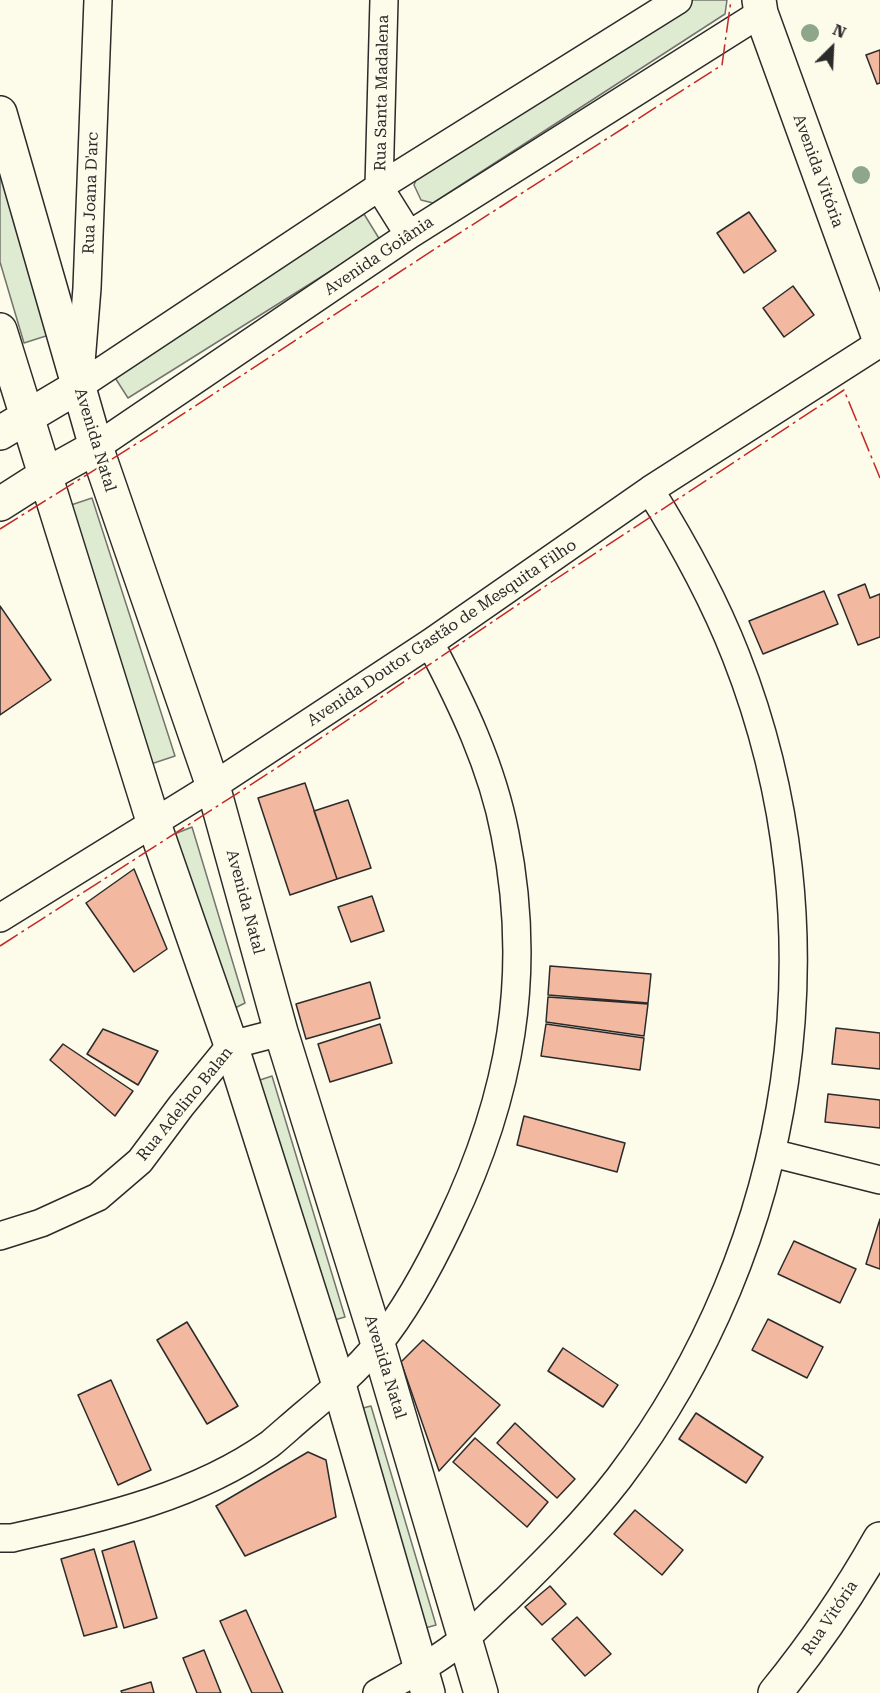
<!DOCTYPE html>
<html>
<head>
<meta charset="utf-8">
<style>
  body { margin:0 }
  #map { position:relative; width:880px; height:1693px; overflow:hidden; background:#fdfbea; font-family:"Roboto Serif",serif }
  canvas { display:block }
  .north { position:absolute; left:802px; top:18px; width:60px; height:60px; -webkit-text-stroke:4px #fdfbea; paint-order:stroke; rotate:24deg; font-size:16px; font-weight:700; line-height:24px; text-align:center; color:#2b2b2b }
  .north::after { content:''; display:block; margin:auto; width:21px; height:27px; background:#2b2b2b; clip-path:polygon(50% 0,100% 100%,50% 72%,0 100%) }
</style>
</head>
<body>
<div id="map">
<canvas width="880" height="1693"></canvas>
<div class="north">N</div>
</div>
<script>
const ctx = document.querySelector('canvas').getContext('2d');
ctx.lineJoin = 'round';
function paint(path, color) { ctx.fillStyle = color; ctx.fill(path, 'evenodd'); }
function stroke(path, color, width, dash) { ctx.strokeStyle = color; ctx.lineWidth = width; ctx.lineCap = dash ? 'butt' : 'round'; ctx.setLineDash(dash || []); ctx.stroke(path); }
function label(font, color, halo, rows, align = 'center') {
  ctx.font = font + ' "Roboto Serif",serif'; ctx.lineWidth = 4.5; ctx.setLineDash([]); ctx.textBaseline = 'middle'; ctx.strokeStyle = halo; ctx.fillStyle = color; for (const [text, x, y, turn = 0] of rows) {
    ctx.save(); ctx.translate(x, y); ctx.rotate((+turn || 0) * Math.PI / 180); ctx.textAlign = isNaN(turn) ? turn : align; if (halo) ctx.strokeText(text, 0, 0); ctx.fillText(text, 0, 0); ctx.restore();
  }
}
const green = new Path2D(`
  M686,0H727L725,14L433,203L421,200L414,185L418,175Z
  M0,171L49,335L24,343L0,262Z
  M364,214L380,240L128,398L112,373Z
  M92,498L175,756L151,764L68,506Z
  M192,827L245,1003L229,1011L172,835Z
  M272,1076L345,1317L327,1322L254,1082Z
  M371,1406L436,1625L418,1630L351,1411Z`);
paint(green, '#deebd1');
stroke(green, '#74746e', 1.5);
const building = new Path2D(`
  M880,50V83L877,84L866,55Z
  M749,212L776,251L744,273L717,233Z
  M793,286L814,315L784,337L763,308Z
  M865,584L870,598L880,594V637L858,645L838,595Z
  M824,591L838,624L763,654L749,621Z
  M0,606L51,680L0,715Z
  M305,783L337,879L290,895L258,798Z
  M348,800L371,868L337,879L314,811Z
  M134,869L167,949L134,972L86,903Z
  M372,896L384,931L351,942L338,907Z
  M550,966L651,974L648,1003L548,995Z
  M370,982L380,1018L306,1039L296,1004Z
  M548,997L648,1004L644,1036L546,1022Z
  M380,1024L392,1063L330,1082L318,1044Z
  M546,1024L644,1038L640,1070L541,1056Z
  M836,1028L880,1033V1069L832,1064Z
  M103,1029L158,1051L138,1085L87,1054Z
  M63,1044L133,1091L115,1116L50,1060Z
  M828,1094L880,1100V1128L825,1122Z
  M524,1116L625,1143L617,1172L517,1145Z
  M880,1219V1269L866,1264Z
  M794,1241L856,1269L840,1303L778,1274Z
  M768,1319L823,1347L807,1378L752,1350Z
  M187,1322L238,1406L207,1424L157,1340Z
  M423,1340L500,1405L439,1471L401,1362Z
  M563,1348L618,1385L603,1407L548,1371Z
  M111,1380L151,1470L118,1485L78,1395Z
  M696,1413L763,1457L746,1483L679,1439Z
  M515,1423L575,1479L557,1498L497,1443Z
  M475,1438L548,1502L527,1527L453,1462Z
  M308,1452L326,1460L336,1517L245,1556L216,1506Z
  M635,1510L683,1550L662,1575L614,1534Z
  M134,1541L157,1618L124,1628L102,1551Z
  M94,1549L117,1627L84,1636L61,1559Z
  M550,1586L566,1604L542,1625L525,1607Z
  M246,1610L283,1693H252L220,1621Z
  M577,1617L611,1654L585,1676L552,1639Z
  M204,1650L221,1693H197L183,1658Z
  M151,1682L154,1693H122L121,1691Z`);
paint(building, '#f2b8a0');
stroke(building, '#2b2b2b', 1.5);
const street = new Path2D(`
  M384,0L379,187L409,235
  M80,375L87,288L98,0
  M79,386L379,187L678,0
  M96,447L409,235L761,13
  M0,918L213,786L430,643L650,490L880,343
  M772,1153L880,1180
  M0,1236L41,1223L98,1197L140,1161L181,1106L231,1045L281,1032
  M0,1538H12C100,1518 194,1498 270,1444C282,1434 294,1423 306,1413C331,1392 357,1370 378,1344C406,1310 431,1263 450,1223C511,1096 533,974 505,834C492,766 462,704 430,643
  M377,1693C408,1676 439,1660 465,1638C480,1626 492,1612 506,1600C546,1561 585,1522 619,1478C796,1244 844,931 736,656C713,597 683,543 650,490`);
const secondary = new Path2D(`
  M759,0L761,13L880,341
  M0,113L96,447L213,786L281,1032L378,1344L481,1693
  M0,330L153,821L231,1045L339,1385L428,1693
  M0,433L79,386
  M0,504L44,476L96,447
  M775,1693C814,1645 849,1594 880,1539`);
stroke(street, '#2b2b2b', 30);
stroke(secondary, '#2b2b2b', 36);
stroke(street, '#fdfbea', 27);
stroke(secondary, '#fdfbea', 33);
stroke(new Path2D(`
  M0,529L160,429L444,243L722,65L731,0
  M0,946L272,771L553,581L844,390L880,478`), '#c62828', 1.5, [21, 4.5, 3, 4.5]);
ctx.fillStyle = '#8ea78a';
for (const [x, y] of [
  [810,33],
  [861,175]
]) { ctx.beginPath(); ctx.arc(x, y, 9, 0, 2 * Math.PI); ctx.fill(); }
label('16px', '#2b2b2b', '#fdfbea', [
  ["Rua Santa Madalena",382,93,-89],
  ["Avenida Vitória",818,171,70],
  ["Rua Joana D'arc",91,193,-88],
  ["Avenida Goiânia",379,256,-34],
  ["Avenida Natal",95,440,73],
  ["Avenida Doutor Gastão de Mesquita Filho",442,633,-34],
  ["Avenida Natal",245,902,75],
  ["Rua Adelino Balan",185,1104,-51],
  ["Avenida Natal",385,1367,73],
  ["Rua Vitória",830,1618,-56]
]);
</script>
</body>
</html>
